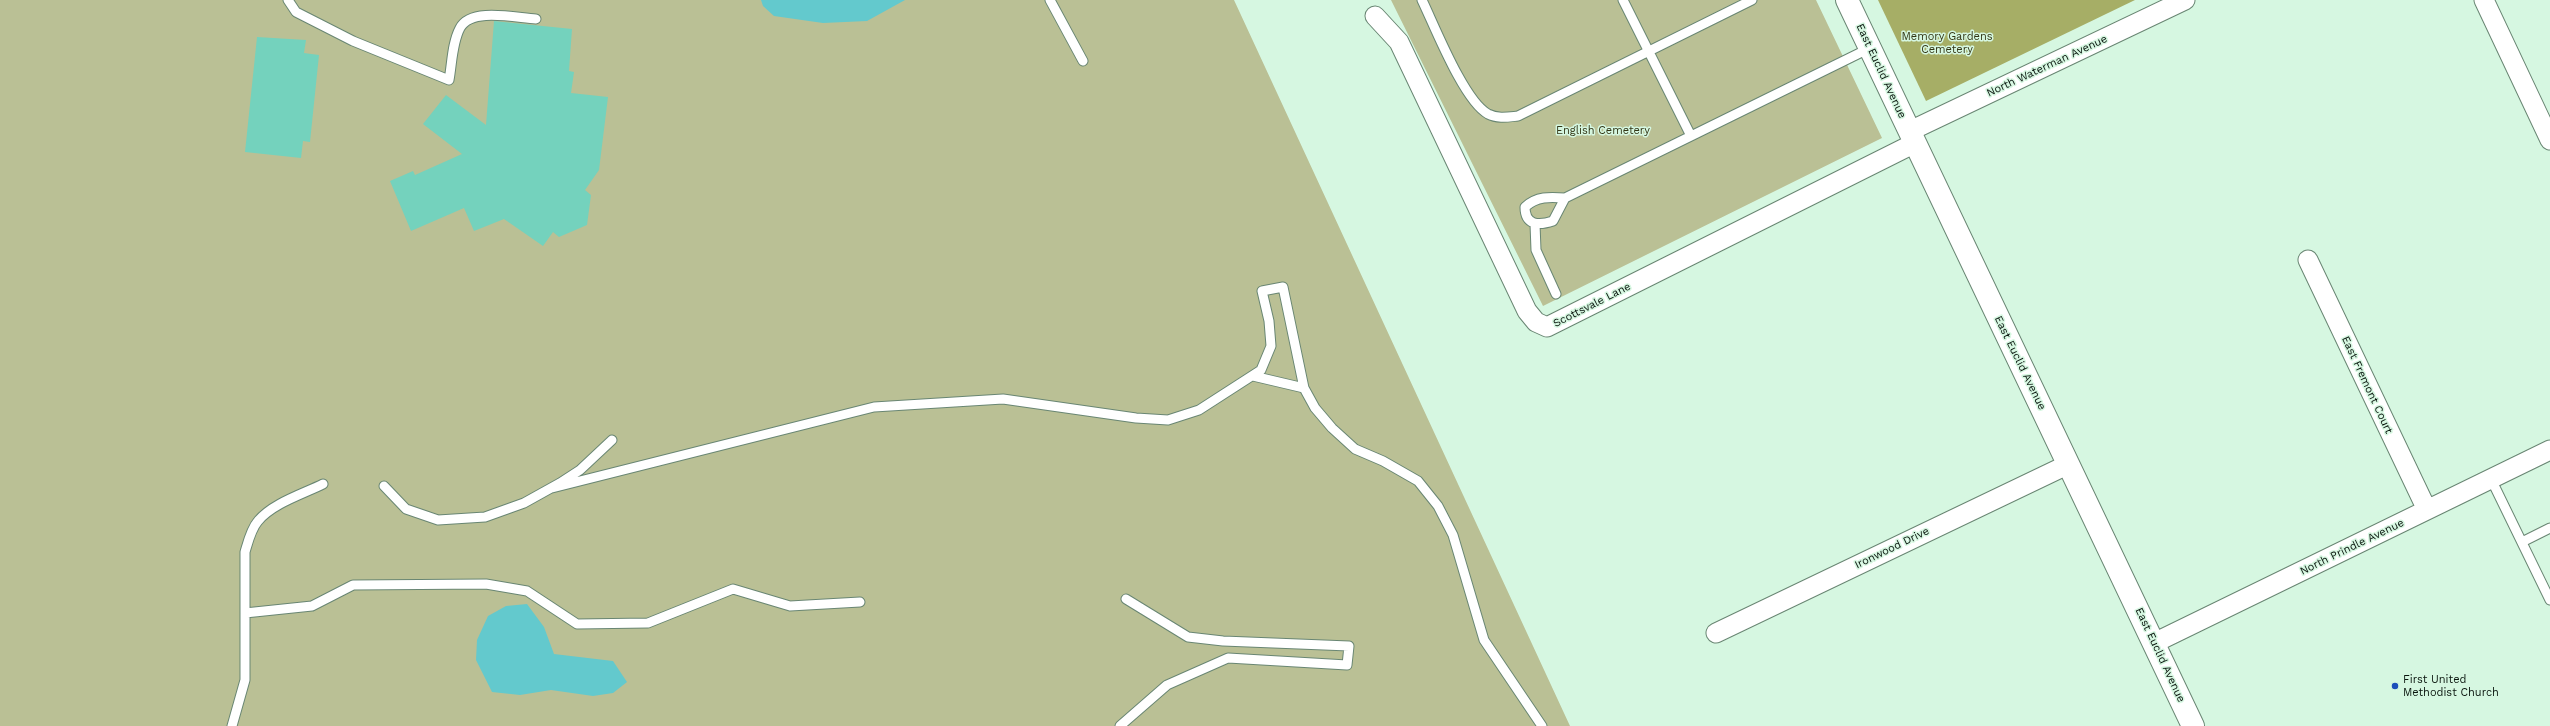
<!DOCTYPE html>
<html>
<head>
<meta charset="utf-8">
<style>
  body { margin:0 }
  canvas { display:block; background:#d6f7e1 }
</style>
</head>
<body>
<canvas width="2550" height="726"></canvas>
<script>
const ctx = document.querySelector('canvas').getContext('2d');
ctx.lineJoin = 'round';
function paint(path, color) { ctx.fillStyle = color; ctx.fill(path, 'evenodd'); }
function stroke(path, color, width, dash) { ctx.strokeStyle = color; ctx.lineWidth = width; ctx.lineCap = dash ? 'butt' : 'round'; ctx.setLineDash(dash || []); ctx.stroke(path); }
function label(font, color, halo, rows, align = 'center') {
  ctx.font = font + ' "Work Sans",sans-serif'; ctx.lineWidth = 3; ctx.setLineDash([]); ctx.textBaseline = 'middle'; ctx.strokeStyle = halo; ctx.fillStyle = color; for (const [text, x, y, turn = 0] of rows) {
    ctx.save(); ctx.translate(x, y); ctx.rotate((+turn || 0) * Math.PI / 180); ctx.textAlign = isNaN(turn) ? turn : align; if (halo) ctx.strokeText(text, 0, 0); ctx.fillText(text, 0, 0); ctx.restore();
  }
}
paint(new Path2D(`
  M0,0H1234L1570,726H0Z
  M1391,0H1816L1882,138L1543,306Z`), '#bac095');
paint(new Path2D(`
  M1878,0H2135L1926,101Z`), '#a6ae66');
paint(new Path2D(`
  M761,0H905L867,21L823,23L774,16L763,6Z
  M527,604L544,627L554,654L613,661L627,682L613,693L593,696L551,690L520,695L492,692L476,660L477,640L488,616L506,606Z`), '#63c9cd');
paint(new Path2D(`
  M494,21L572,29L569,71L574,72L571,93L608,97L599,170L585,190L591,195L587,225L559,237L553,232L543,246L504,219L474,231L464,208L411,231L390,181L413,171L415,175L462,154L423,124L446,95L486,125Z
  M257,37L306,40L304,53L319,55L310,142L303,141L301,158L245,152Z`), '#74d2bd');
const service = new Path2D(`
  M288,0L296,12L353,41L449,80C452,64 452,43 460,28C471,7 516,18 536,19
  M1050,0L1083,61
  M1422,0C1435,27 1464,101 1488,114C1498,119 1508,117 1518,116L1752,0
  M1623,0L1691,136
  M1565,198L1553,221C1538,226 1525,225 1525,207C1537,196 1550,197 1565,198L1870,48
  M1535,224L1536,250L1556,294
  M1253,376L1304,388
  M2491,479L2550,600
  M384,486L406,509L438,520L485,517L524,503L560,483L580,470L612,440
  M552,488L874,407L1003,399L1136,418L1168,420L1199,410L1261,370L1271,346L1269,321L1262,291L1283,287L1304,388L1315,408L1332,428L1355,449L1383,461L1418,481L1438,506L1453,535L1484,640L1542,726
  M2522,542L2550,528
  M245,613L312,606L353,585L486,584L527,591L577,624L648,623L733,589L790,606L860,602
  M232,726L245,680V552C248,542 251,529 258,521C273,503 303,494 323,484
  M1120,726L1167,685L1228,658L1347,665L1349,646L1223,641L1188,637L1126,599`);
const minor = new Path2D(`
  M2484,0L2550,140
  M1375,16L1399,42L1527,311L1536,322L1547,327L1915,143
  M1910,131L2185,0
  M2308,260L2427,510
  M1716,633L2069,464
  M2154,643L2550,450`);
const secondary = new Path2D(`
  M1847,0L2193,726`);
stroke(service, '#698673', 11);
stroke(minor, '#698673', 21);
stroke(secondary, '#698673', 24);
stroke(service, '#fff', 9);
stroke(minor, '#fff', 19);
stroke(secondary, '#fff', 22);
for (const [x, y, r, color] of [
  [2395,686,4,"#1c4eba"]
]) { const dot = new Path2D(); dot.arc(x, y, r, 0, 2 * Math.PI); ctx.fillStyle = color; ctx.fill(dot); stroke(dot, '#d6f7e1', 1.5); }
label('11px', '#323515', '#d6f7e1', [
  ["Memory Gardens",1947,37],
  ["Cemetery",1947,50],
  ["English Cemetery",1603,131]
]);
label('11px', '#09140d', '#d6f7e1', [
  ["North Waterman Avenue",2047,66,-25],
  ["East Euclid Avenue",1881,71,65],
  ["Scottsvale Lane",1592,305,-27],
  ["East Euclid Avenue",2020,363,64],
  ["East Fremont Court",2367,385,65],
  ["North Prindle Avenue",2352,547,-26],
  ["Ironwood Drive",1892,548,-26],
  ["East Euclid Avenue",2160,655,65]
]);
label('11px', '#09140d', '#d6f7e1', [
  ["First United",2403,680],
  ["Methodist Church",2403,693]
], 'left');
</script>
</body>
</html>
